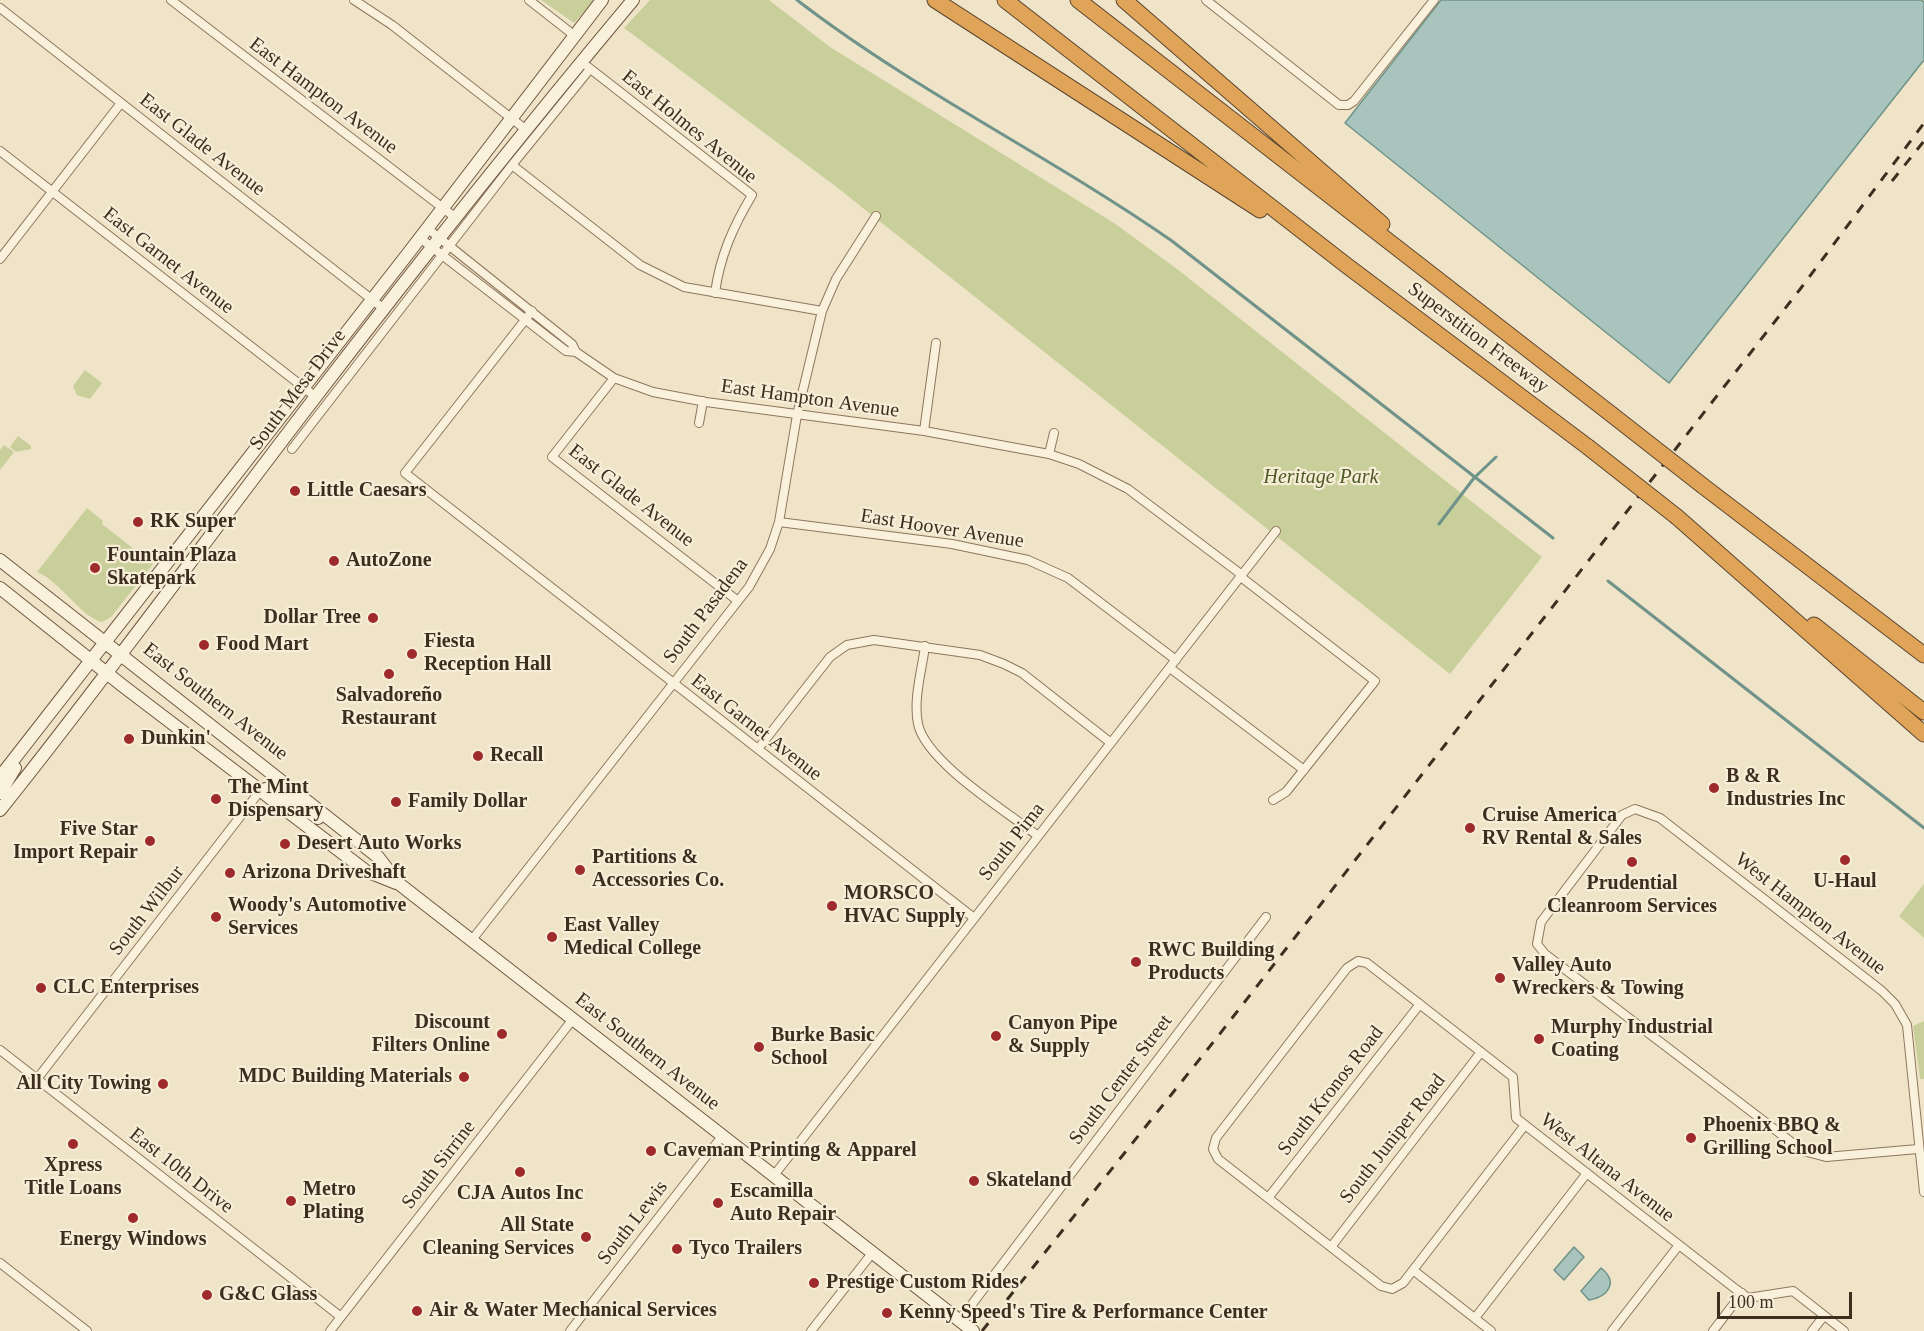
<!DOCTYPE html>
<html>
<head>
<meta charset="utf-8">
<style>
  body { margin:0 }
  #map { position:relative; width:1924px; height:1331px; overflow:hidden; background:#f0e4c8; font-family:"Times New Roman",serif }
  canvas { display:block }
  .scale { position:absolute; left:1717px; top:1292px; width:135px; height:27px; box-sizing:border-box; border:3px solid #3d2e20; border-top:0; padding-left:8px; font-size:18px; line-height:21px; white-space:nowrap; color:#3d2e20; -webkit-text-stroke:4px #f7eed8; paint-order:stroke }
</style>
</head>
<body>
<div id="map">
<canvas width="1924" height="1331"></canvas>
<div class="scale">100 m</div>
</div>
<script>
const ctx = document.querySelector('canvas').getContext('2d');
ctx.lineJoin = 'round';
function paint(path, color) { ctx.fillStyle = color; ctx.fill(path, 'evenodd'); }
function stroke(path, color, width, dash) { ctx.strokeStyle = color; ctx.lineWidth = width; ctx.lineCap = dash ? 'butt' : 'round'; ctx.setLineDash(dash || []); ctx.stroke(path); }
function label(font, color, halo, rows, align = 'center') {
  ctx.font = font + ' "Times New Roman",serif'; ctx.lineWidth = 4.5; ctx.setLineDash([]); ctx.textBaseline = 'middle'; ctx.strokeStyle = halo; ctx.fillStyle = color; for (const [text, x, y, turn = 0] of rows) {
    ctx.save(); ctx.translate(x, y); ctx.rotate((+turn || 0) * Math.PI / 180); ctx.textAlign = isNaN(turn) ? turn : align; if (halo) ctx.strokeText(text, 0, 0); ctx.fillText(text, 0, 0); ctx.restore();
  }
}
paint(new Path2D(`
  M541,0H595L574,23Z
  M650,0H769L830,47L1114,223L1177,269L1542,557L1450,674L834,185L624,28Z
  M85,370L102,383L90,399L77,395L73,386Z
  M18,436L31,446V449L16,452L10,447Z
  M4,445L14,452L0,470V450Z
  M87,508L103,521L102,524L153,564L111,617L102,622C83,619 60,581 37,572Z
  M1924,884V938L1899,916Z
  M1924,1021V1079H1920L1913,1026Z`), '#c9cf9b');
const water = new Path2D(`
  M1441,0H1921L1924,2V60L1669,383L1345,123Z
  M1574,1247L1584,1257L1564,1280L1554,1270Z
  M1601,1268C1619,1282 1608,1297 1589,1300L1581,1291Z`);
paint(water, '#a9c4bc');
stroke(water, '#6f938a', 1.5);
stroke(new Path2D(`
  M797,0C915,91 1050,156 1172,241L1553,538
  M1439,524L1474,478L1496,457
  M1608,581L1924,828`), '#6f938a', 3);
const street = new Path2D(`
  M171,0L456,218
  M354,0L392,25L525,129
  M529,0L575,36
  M1206,0L1339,105H1348L1354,101L1434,0
  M0,8L384,309
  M588,67L752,195C733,227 720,256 715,293
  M0,151L316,397
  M512,165L640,265L684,287L822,311
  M427,228L572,344L576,352
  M420,238L566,351L576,352L614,378L653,392L706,402L924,431L1049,454L1079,464L1128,489L1242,575
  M0,259L121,103
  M532,311L405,473L974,918
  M614,378L552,457L738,601
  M699,423L703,401
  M924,431L936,343
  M292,449L512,165L590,69
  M1049,454L1054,433
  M779,522L952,544L1028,560L1068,578L1176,660
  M1241,577L1375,681L1286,792L1273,800
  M925,646C922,670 913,699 918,724C926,762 1006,811 1038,836
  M1170,668L1304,770
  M758,749L830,657L847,645L874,640L980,655L1004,664L1022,673L1111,743
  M471,941L749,587L770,549L779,522L797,415L822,311L836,279L876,216
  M0,1050L341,1317
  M37,1079L260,791
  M1525,1125L1403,1283L1392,1289L1381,1286L1218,1159L1213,1149L1216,1138L1347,968L1358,961L1367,963L1513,1077L1516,1118L1733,1287L1748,1298L1793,1291L1844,1331
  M1918,1149L1826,1157L1803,1151L1545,954L1537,944L1541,922L1622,815L1635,809L1660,818L1882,991L1895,1004L1907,1025L1924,1192
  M775,1174L1276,531
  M1268,1198L1420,1004
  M1331,1247L1481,1052
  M0,1263L87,1331
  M1413,1270L1491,1331
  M1475,1318L1587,1173
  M960,1320L1266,917
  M330,1331L573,1019
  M570,1331L723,1135
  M811,1331L873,1252
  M1612,1331L1679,1245
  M1713,1331L1742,1293
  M1812,1331L1824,1316`);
const secondary = new Path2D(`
  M0,560L378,857L398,883L973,1331
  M0,588L123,686L366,871L396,883
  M0,777L410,251L602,0
  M260,791L272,787L318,818
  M0,793L15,768
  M0,810C109,674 211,533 317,395C420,261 525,129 633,0`);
const highway = new Path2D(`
  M935,0L1260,210
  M1005,0L1346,265L1588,447
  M1078,0L1611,414
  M1124,0L1382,224
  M1703,486L1924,655
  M1677,517L1924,734
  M1814,625L1924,712`);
stroke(street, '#8d765c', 10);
stroke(secondary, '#6f573f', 14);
stroke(highway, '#5b4430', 17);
stroke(street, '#faf1dc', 8);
stroke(secondary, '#faf1dc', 12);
stroke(highway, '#e0a458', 15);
stroke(new Path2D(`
  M1892,181L1924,141
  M982,1331L1215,1040L1801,288L1924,123`), '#3d2e20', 3, [10, 10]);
const highwayBridge = new Path2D(`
  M1611,414L1703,486
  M1588,447L1677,517`);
stroke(highwayBridge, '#5b4430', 17, []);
stroke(highwayBridge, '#e0a458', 15);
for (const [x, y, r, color] of [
  [295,491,6,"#9e2a2b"],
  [138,522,6,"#9e2a2b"],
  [334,561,6,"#9e2a2b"],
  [95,568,6,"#9e2a2b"],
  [373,618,6,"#9e2a2b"],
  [204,645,6,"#9e2a2b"],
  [412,654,6,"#9e2a2b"],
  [389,674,6,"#9e2a2b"],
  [129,739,6,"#9e2a2b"],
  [478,756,6,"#9e2a2b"],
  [1714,788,6,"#9e2a2b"],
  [216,799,6,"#9e2a2b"],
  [396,802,6,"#9e2a2b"],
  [1470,828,6,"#9e2a2b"],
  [150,841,6,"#9e2a2b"],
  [285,844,6,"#9e2a2b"],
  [1845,860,6,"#9e2a2b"],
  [1632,862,6,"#9e2a2b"],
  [580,870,6,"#9e2a2b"],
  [230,873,6,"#9e2a2b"],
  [832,906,6,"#9e2a2b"],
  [216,917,6,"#9e2a2b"],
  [552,937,6,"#9e2a2b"],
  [1136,962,6,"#9e2a2b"],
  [1500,978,6,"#9e2a2b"],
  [41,988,6,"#9e2a2b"],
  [502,1034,6,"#9e2a2b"],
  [996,1036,6,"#9e2a2b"],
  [1539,1039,6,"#9e2a2b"],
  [759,1047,6,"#9e2a2b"],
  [464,1077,6,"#9e2a2b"],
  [163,1084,6,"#9e2a2b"],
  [1691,1138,6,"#9e2a2b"],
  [73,1144,6,"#9e2a2b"],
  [651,1151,6,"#9e2a2b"],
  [520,1172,6,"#9e2a2b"],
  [974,1181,6,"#9e2a2b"],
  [291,1201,6,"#9e2a2b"],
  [718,1203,6,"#9e2a2b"],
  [133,1218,6,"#9e2a2b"],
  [586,1237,6,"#9e2a2b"],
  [677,1249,6,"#9e2a2b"],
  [814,1283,6,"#9e2a2b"],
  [207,1295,6,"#9e2a2b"],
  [417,1311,6,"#9e2a2b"],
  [887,1313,6,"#9e2a2b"]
]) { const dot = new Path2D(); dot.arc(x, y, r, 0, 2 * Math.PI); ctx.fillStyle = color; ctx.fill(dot); stroke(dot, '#f7eed8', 2); }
label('20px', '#3d2e20', '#f7eed8', [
  ["East Hampton Avenue",323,96,37],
  ["East Holmes Avenue",689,127,39],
  ["East Glade Avenue",202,145,38],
  ["East Garnet Avenue",168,261,38],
  ["Superstition Freeway",1478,338,37],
  ["South Mesa Drive",298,390,-53],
  ["East Hampton Avenue",810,399,8],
  ["East Glade Avenue",631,496,38],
  ["East Hoover Avenue",942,529,9],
  ["South Pasadena",706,611,-53],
  ["East Southern Avenue",215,702,38],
  ["East Garnet Avenue",756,728,38],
  ["South Pima",1012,842,-52],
  ["South Wilbur",147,911,-52],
  ["West Hampton Avenue",1810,914,38],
  ["East Southern Avenue",647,1052,38],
  ["South Center Street",1121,1080,-53],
  ["South Kronos Road",1331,1091,-52],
  ["South Juniper Road",1393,1139,-52],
  ["South Sirrine",439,1165,-52],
  ["West Altana Avenue",1607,1168,38],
  ["East 10th Drive",181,1171,38],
  ["South Lewis",633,1223,-52]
]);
label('italic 20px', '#4d5a26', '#f7eed8', [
  ["Heritage Park",1321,478]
]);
label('bold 20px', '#3d2e20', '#f7eed8', [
  ["Little Caesars",307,491],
  ["RK Super",150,522],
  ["Fountain Plaza",107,556],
  ["Skatepark",107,579],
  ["AutoZone",346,561],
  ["Dollar Tree",361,618,"right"],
  ["Fiesta",424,642],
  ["Reception Hall",424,665],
  ["Food Mart",216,645],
  ["Salvadoreño",389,696,"center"],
  ["Restaurant",389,719,"center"],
  ["Dunkin'",141,739],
  ["Recall",490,756],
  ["B & R",1726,777],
  ["Industries Inc",1726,800],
  ["The Mint",228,788],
  ["Dispensary",228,811],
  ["Family Dollar",408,802],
  ["Cruise America",1482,816],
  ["RV Rental & Sales",1482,839],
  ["Five Star",138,830,"right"],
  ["Import Repair",138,853,"right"],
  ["Desert Auto Works",297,844],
  ["Partitions &",592,858],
  ["Accessories Co.",592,881],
  ["Arizona Driveshaft",242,873],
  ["U-Haul",1845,882,"center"],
  ["Prudential",1632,884,"center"],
  ["Cleanroom Services",1632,907,"center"],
  ["MORSCO",844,894],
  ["HVAC Supply",844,917],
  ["Woody's Automotive",228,906],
  ["Services",228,929],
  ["East Valley",564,926],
  ["Medical College",564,949],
  ["RWC Building",1148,951],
  ["Products",1148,974],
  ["Valley Auto",1512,966],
  ["Wreckers & Towing",1512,989],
  ["CLC Enterprises",53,988],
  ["Discount",490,1023,"right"],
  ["Filters Online",490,1046,"right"],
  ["Canyon Pipe",1008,1024],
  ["& Supply",1008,1047],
  ["Murphy Industrial",1551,1028],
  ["Coating",1551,1051],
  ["Burke Basic",771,1036],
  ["School",771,1059],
  ["MDC Building Materials",452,1077,"right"],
  ["All City Towing",151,1084,"right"],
  ["Phoenix BBQ &",1703,1126],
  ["Grilling School",1703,1149],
  ["Caveman Printing & Apparel",663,1151],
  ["Xpress",73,1166,"center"],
  ["Title Loans",73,1189,"center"],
  ["Skateland",986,1181],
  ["Metro",303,1190],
  ["Plating",303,1213],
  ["Escamilla",730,1192],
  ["Auto Repair",730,1215],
  ["CJA Autos Inc",520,1194,"center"],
  ["All State",574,1226,"right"],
  ["Cleaning Services",574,1249,"right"],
  ["Energy Windows",133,1240,"center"],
  ["Tyco Trailers",689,1249],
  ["Prestige Custom Rides",826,1283],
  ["G&C Glass",219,1295],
  ["Air & Water Mechanical Services",429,1311],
  ["Kenny Speed's Tire & Performance Center",899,1313]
], 'left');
</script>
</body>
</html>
